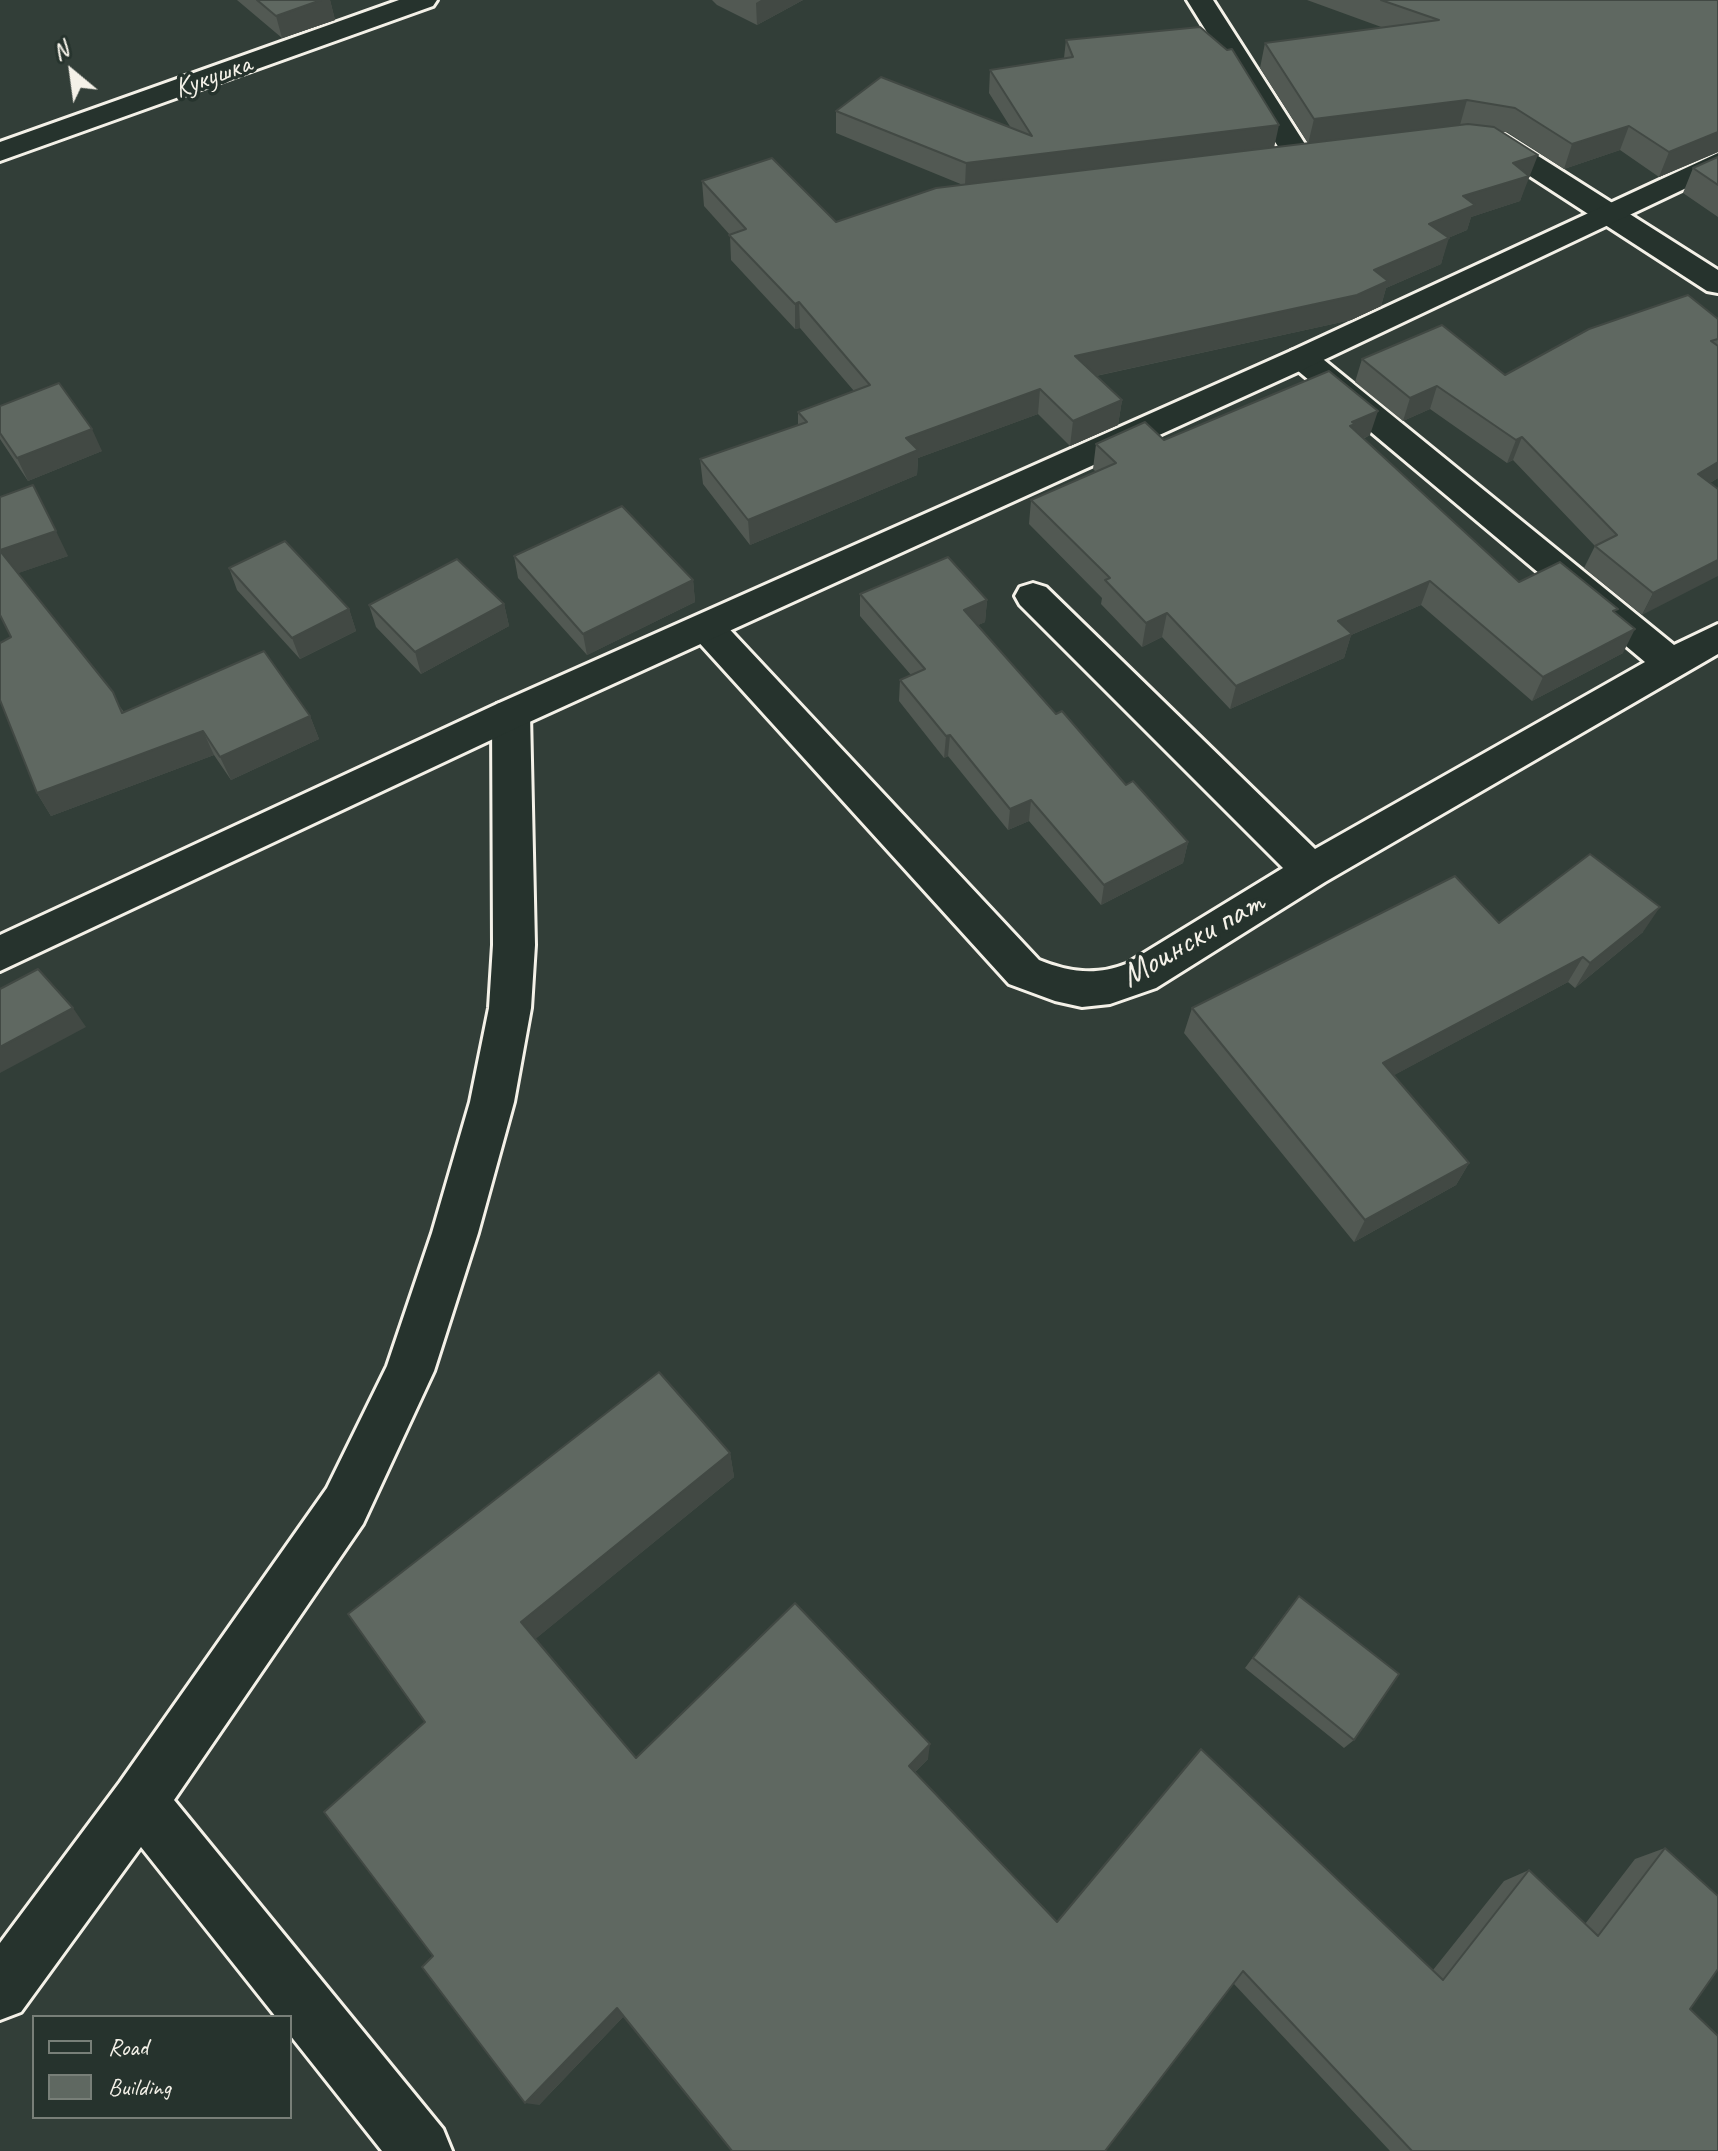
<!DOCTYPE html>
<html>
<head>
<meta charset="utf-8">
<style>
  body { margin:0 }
  #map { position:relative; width:1718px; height:2151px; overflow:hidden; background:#323e38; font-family:Caveat,sans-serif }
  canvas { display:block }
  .legend { position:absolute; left:32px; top:2015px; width:260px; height:104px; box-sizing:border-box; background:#26332d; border:2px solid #787f78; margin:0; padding:10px 14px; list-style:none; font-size:24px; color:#f4f1e8 }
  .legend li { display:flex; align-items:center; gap:16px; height:40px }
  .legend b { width:40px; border:2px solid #787f78 }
  .north { position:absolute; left:32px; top:32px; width:80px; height:80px; -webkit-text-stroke:6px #26332d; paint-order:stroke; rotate:331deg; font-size:22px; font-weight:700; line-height:32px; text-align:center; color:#f4f1e8 }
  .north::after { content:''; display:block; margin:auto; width:28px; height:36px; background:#f4f1e8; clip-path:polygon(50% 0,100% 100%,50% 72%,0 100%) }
</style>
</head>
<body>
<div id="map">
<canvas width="1718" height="2151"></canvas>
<ul class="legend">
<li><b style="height:10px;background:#26332d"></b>Road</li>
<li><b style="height:22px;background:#5f6861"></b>Building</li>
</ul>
<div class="north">N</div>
</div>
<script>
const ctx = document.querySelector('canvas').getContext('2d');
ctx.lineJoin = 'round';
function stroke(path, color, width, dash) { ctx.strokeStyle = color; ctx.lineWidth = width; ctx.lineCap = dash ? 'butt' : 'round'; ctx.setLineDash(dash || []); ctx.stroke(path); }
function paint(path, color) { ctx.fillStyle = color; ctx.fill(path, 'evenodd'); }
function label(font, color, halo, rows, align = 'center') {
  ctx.font = font + ' Caveat,sans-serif'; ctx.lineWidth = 7; ctx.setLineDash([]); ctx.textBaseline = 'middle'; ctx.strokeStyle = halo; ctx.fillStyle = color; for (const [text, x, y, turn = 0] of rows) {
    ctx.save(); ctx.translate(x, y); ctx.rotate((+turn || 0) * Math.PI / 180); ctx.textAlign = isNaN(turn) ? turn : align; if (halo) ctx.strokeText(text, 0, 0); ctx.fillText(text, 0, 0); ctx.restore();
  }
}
const minor = new Path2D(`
  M399,0H437L433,6L0,161V142Z
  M1187,0H1213L1312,155L1307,161L1297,164L1287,161Z
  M1483,128L1505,135L1718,270V293L1707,291L1485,147L1473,143L1469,137L1473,131Z
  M1302,348L1313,351L1674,645L1718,624V654L1325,882L1156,988L1110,1004L1082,1007L1055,1001L1009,984L694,637L689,628L694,619L707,615L720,619L1039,960C1068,972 1096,976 1126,964L1283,868L1020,605L1015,596L1020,587L1033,583L1046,587L1315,849L1645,662L1291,365L1286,358L1291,351Z
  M511,700L525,704L530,714L535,945L531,1008L514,1102L478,1233L434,1371L363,1524L174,1800L443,2129L452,2151H382L290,2035V2017H276L141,1847L21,2012L0,2020V1943L120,1782L327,1488L387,1366L432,1233L470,1102L489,1008L493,945L492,714L497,704Z`);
const major = new Path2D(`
  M1718,153V173L1313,365L525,724L0,971V935L497,704L1291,351Z`);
stroke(minor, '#f4f1e8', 6);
stroke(major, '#f4f1e8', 6);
paint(minor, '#26332d');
paint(major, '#26332d');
paint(new Path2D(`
  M237,0H330L335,20L282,38Z
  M712,0H803L757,25L717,5Z
  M1307,0H1718V152L1659,177L1620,150L1564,169L1507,132H1502L1529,180H1527L1520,201L1471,217L1467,230L1448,238L1441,264L1386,288L1381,306L1351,320L1096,376L1122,400L1118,425L1070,446L1038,414L918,458L917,475L750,545L703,484L700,459L798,425V412L854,391L800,328L795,329L731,260L730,235L704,206L702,181L836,222L963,185L836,133V111L1011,128L989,93L990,70L1064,58L1066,40L1274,147L1308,143L1260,68L1265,43L1384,28Z
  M1718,157V217L1683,193L1693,168Z
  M1718,319V478L1710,483L1642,615L1584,568L1595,546L1513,460L1507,463L1430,409L1403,421L1355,382L1362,359L1505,375Z
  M0,406L102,451L28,481L0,439Z
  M1370,435L1363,439L1519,582L1616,613L1623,653L1532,701L1421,605L1351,635L1344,658L1230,709L1162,637L1142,647L1101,604L1102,598L1029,524L1031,500L1096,472L1093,469L1096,444L1164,440Z
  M0,497L68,556L18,573L124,712L310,716L319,739L231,780L214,755L51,816L37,793L11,637Z
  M514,556L693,580L695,602L587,655L518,578Z
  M229,568L349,609L356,631L300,659L237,590Z
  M860,594L987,600L985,622L978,625L1056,714L1126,785L1188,842L1183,863L1101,905L1029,821L1008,830L948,756L944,758L899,701L900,680L911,675L860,616Z
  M504,604L509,626L421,674L376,627L369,605Z
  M1499,923L1643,932L1575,988L1568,982L1394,1075L1469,1163L1456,1185L1354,1242L1184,1033L1192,1008Z
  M730,1453L734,1477L535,1639L636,1758L928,1759L915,1772L1057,1921L1433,1970L1504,1881L1529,1870L1585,1924L1635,1859L1665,1848L1690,2009L1718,2151H1390L1234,1984L623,2017L539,2105L433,1956L324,1812Z
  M1290,1607L1354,1740L1344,1748L1245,1668Z`), '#525953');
paint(new Path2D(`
  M321,0H330L335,20L282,38L276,16Z
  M761,0H803L757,25L756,3Z
  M1467,100L1460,125L1308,144L1314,119Z
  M1279,125L1274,148L965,186L966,163Z
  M1629,126L1620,150L1564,169L1572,144Z
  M1718,132V152L1659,177L1669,152Z
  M1538,155L1520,201L1471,217L1467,230L1422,249L1429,224L1463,196L1513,163Z
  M1449,238L1441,264L1386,288L1381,306L1351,320L1072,381L1075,356L1374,270Z
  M799,302L800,328L795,329V304Z
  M1437,386L1430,409L1403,421L1410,398Z
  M1040,389L1038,414L918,458L917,475L750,545L748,520L906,438Z
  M1122,400L1118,425L1070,446L1073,421Z
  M1378,411L1370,435L1349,445L1350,426L1352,422Z
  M92,429L102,451L28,481L17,458Z
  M1522,437L1513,460L1507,463L1516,440Z
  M1718,462V478L1687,496L1698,474Z
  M56,531L68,556L13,575L0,550Z
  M1718,560V576L1642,615L1653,593Z
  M693,580L695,602L587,655L583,634Z
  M1430,581L1421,605L1351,635L1344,658L1230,709L1236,686L1338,621Z
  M987,600L985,622L963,632L964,610Z
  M504,604L509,626L421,674L415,652Z
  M349,609L356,631L300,659L292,638Z
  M1167,613L1162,637L1142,647L1146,623Z
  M1635,629L1623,653L1532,701L1543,677Z
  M310,716L319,739L231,780L220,757Z
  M203,731L214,755L51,816L37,793Z
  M950,735L948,756L944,758L946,736Z
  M1031,800L1029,821L1008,830L1010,809Z
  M1188,842L1183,863L1101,905L1104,885Z
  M1660,907L1643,932L1575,988L1590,963Z
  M1583,957L1568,982L1372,1087L1383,1063Z
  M73,1008L86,1027L0,1073V1047Z
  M1469,1163L1456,1185L1354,1242L1365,1220Z
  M730,1453L734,1477L533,1641L521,1622Z
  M930,1744L928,1759L907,1780L909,1766Z
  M617,2008L626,2014L539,2105L525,2103Z`), '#424944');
const building = new Path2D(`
  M257,0H321L276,16Z
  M1381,0H1718V132L1669,152L1629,126L1572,144L1515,108L1467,100L1314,119L1265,43L1439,20Z
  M1200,27L1227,50L1232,49L1279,125L966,163L836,111L881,77L1032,136L990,70L1073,57L1066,40Z
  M1468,124L1494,127L1538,155L1513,163L1529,176L1463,196L1475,205L1429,224L1449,238L1374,270L1388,281L1357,295L1075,356L1122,400L1073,421L1040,389L906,438L918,450L748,520L700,459L807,422L798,412L870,385L799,302L795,304L729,235L746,229L702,181L772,158L836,222L936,188Z
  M1718,157V185L1693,168Z
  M1688,295L1718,319V339L1711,341L1718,346V462L1698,474L1718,489V560L1653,593L1595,546L1617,535L1522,437L1516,440L1437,386L1410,398L1362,359L1442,325L1505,375L1589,329Z
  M1329,371L1378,411L1352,422L1355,424L1350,426L1519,582L1560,562L1618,609L1613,611L1635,629L1543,677L1430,581L1338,621L1352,634L1236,686L1167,613L1146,623L1105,580L1110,578L1031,500L1116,463L1096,444L1145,422L1164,440Z
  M59,383L92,429L17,458L0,433V406Z
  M33,485L56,531L0,550V497Z
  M622,506L693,580L583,634L514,556Z
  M285,541L349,609L292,638L229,568Z
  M0,551L113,692L122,713L264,651L310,716L220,757L203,731L37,793L0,700V643L11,637L0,615Z
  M948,557L987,600L964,610L1056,714L1062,711L1126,785L1133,781L1188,842L1104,885L1031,800L1010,809L950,735L946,736L900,680L925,669L860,594Z
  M457,559L504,604L415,652L369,605Z
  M1590,854L1660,907L1590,963L1583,957L1383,1063L1469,1163L1365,1220L1192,1008L1455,876L1499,923Z
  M38,969L73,1008L0,1047V989Z
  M659,1372L730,1453L521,1622L636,1758L795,1603L930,1744L909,1766L1057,1922L1201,1749L1443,1980L1529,1870L1598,1936L1665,1848L1718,1896V1969L1690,2009L1718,2036V2151H1412L1243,1971L1105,2151H732L617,2008L525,2103L422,1967L433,1956L324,1812L425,1722L348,1614Z
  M1299,1596L1399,1674L1354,1740L1253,1658Z`);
paint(building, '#5f6861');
stroke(building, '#424944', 2);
label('28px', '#f4f1e8', '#26332d', [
  ["Кукушка",213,77,-20]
]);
label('34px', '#f4f1e8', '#26332d', [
  ["Моински пат",1193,940,-30]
]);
</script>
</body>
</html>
